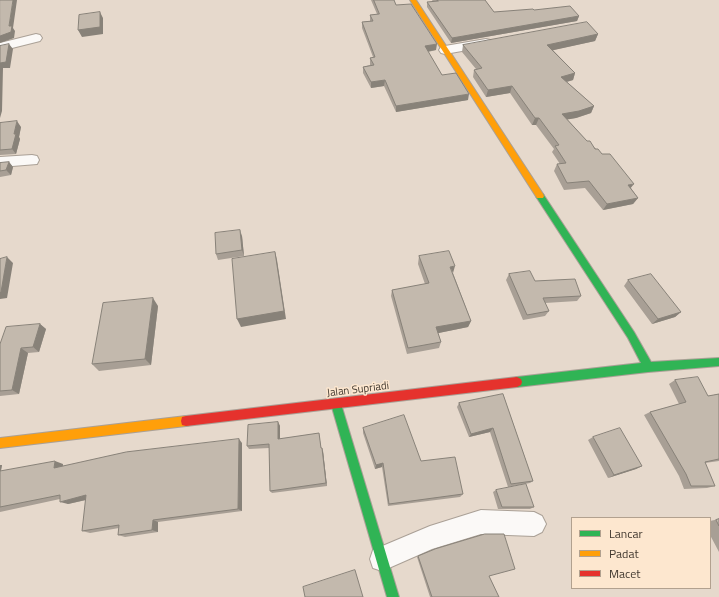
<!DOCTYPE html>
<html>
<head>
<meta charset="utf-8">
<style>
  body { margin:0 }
  #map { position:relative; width:719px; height:597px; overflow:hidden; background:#e6d9cc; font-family:"Titillium Web",sans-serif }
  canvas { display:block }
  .legend { position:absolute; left:571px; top:517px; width:140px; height:72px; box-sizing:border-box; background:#fde7cf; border:1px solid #b2a18f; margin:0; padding:5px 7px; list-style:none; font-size:12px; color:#41382f }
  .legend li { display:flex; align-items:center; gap:8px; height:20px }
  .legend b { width:20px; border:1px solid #b2a18f }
</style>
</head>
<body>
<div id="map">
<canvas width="719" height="597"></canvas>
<ul class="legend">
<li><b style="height:5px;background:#30b455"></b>Lancar</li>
<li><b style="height:5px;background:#ff9f0a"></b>Padat</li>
<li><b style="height:5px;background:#e5322d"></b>Macet</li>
</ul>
</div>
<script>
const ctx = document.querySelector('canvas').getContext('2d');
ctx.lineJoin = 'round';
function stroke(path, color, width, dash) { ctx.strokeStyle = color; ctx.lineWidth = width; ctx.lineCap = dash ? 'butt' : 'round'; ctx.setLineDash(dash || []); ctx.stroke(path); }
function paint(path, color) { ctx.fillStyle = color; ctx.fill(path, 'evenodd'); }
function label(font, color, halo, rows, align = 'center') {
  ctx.font = font + ' "Titillium Web",sans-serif'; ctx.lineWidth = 3; ctx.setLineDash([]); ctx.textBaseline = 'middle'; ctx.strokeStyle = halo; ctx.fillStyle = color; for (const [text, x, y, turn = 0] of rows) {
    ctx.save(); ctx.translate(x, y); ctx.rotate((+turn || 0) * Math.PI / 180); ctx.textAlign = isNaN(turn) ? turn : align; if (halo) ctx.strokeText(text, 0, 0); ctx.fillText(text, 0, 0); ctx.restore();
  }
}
const street = new Path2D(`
  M36,34L40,35L42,38L40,41L0,51V43Z
  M486,39L490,40L492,43L490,46L445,54L441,53L439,50L441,47L445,46Z
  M32,155L37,156L39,160L37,164L0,167V157Z
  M481,510L534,512L542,516L546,524L542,532L534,536L481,534L432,549L382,571L373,568L370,559L373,550L430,526Z`);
const fast = new Path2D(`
  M540,193L543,194L634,332L651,362L719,358V366L648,372L517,387L513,385L512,382L513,379L517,377L641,363L628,338L537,198L536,196L537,194Z
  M336,399L340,401L341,404L399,597H387L331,404L332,401Z`);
const slow = new Path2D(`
  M410,0H416L543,194L544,196L543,198H537Z
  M186,416L190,417L191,421L190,425L186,426L0,448V438Z`);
const jam = new Path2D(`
  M517,377L521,379L522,382L521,385L517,387L186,426L182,425L181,421L182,417L186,416Z`);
stroke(street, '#aaa096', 2);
stroke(fast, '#aaa096', 2);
stroke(slow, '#aaa096', 2);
stroke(jam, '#aaa096', 2);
paint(street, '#fbf9f7');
paint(fast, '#30b455');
paint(slow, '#ff9f0a');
paint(jam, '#e5322d');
paint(new Path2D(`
  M371,0H394L396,5L436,50L428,52L442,75L468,100L396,112L384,86L371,88L363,73V67L370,65V58L373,57L362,28V22L370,21V15L377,14Z
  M432,0H485L494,12L534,10L579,16L577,21L451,43L427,7V2H433Z
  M598,34L595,41L553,50L575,73L573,80L567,82L594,106L591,113L576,118L567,119L587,141L602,154L631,188L638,198L633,204L603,210L585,188L564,190L554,171L557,164H560L552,152L554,149L536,125H532L510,93L486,97L473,77L474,70L476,69L462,52L463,45Z
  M0,123L21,127L19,137L20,139L16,154L0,155Z
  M9,162L13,167L11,175L0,177V163Z
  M242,236L244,256L218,260L216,254Z
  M419,256L453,273L471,321L468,327L438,333L441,342L439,348L407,354L391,296L392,290L425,284L418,264Z
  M509,274L535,281L581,296L577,301L545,303L549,311L545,316L523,320L506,280Z
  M628,280L681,312L675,317L652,324L624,286Z
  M158,306L151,365L99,371L92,364Z
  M40,324L46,329L39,352L28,353L19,394L0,396V344Z
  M675,380L708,396L719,394V461L705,463L715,486L707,488L684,489L679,476L644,415L650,412L679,404L669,384Z
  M503,394L533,481L530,483L508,487L490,432L469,437L457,407L459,403Z
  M278,422L280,426V439L319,433L321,448H322L323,451L327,486L272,493L270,491L269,448L249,449L247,446Z
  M363,428L421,461L463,494L460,497L388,506L382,467L375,469L363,433Z
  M593,437L642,466L636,469L608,478L588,440Z
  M242,443V511L158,522V532L125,537L118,535L119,528L90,533L82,531L86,500L68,504L60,499L0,512V465H2L1,471L63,464V466Z
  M496,490L534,507L530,509H498L493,492Z
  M719,519V552L710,535V521Z
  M418,556L489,576L499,597H430L417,557Z`), '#a89f95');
paint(new Path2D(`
  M13,0H17L13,28L15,31L14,38L0,43V36L9,26Z
  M100,12L103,18V34L82,37L78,30Z
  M579,16L577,21L451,43L452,38Z
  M598,34L595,41L545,52L547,45Z
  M9,44L13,49L10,68H3L2,111L0,118V63Z
  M437,44L436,50L425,52V46Z
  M575,73L573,80L558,84L561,77Z
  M385,80L384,86L371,88V82Z
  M512,86L510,93L486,97L488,90Z
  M469,94L468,100L396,112V106Z
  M594,106L591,113L576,118L559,121L562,114Z
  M535,118H539L536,125H532Z
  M17,121L21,127L19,137L20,139L16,154L12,149L14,134Z
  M9,162L13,167L11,175L6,170Z
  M634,184L629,190L628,185Z
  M638,198L633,204L603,210L607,204Z
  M240,230L242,236L244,256L242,250Z
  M275,252L277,260L286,319L241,327L237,319Z
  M7,257L13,263L7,298L0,299V293Z
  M455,266L453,273L450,267Z
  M153,298L158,306L151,365L145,359Z
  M681,312L675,317L652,324L658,319Z
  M471,321L468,327L434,334L436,327Z
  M40,324L46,329L39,352L33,347Z
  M21,348L28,353L19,394L12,390Z
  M278,422L280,426V442L278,439Z
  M493,428L490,432L469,437L471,434Z
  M239,439L242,443V511L238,509Z
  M322,448L323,451L327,486L326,483Z
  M55,461L63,464L62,471L54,468Z
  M383,463L382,467L375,469L376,465Z
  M0,465H2L0,475Z
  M642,466L636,469L608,478L614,475Z
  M86,495L94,498L68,504L60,502Z
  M153,520L158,522V532L152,530Z`), '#888279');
const building = new Path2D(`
  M0,0H13L9,26H12L11,32L0,36Z
  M374,0H394L396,5L411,4L437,44L425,46L442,75L456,73L469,94L396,106L385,80L371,82L363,67L374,65L370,58L375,57L362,22L373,21L370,15L379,14Z
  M437,0H485L494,12L533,9L534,10L570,6L579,16L452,38L427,2L438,1Z
  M100,12V27L78,30L79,15Z
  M587,22L598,34L547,45L575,73L561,77L594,106L579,111L562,114L587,141H590L595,149H598L602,154H610L634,184L628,185L638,198L607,204L589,181L567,183L557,164L566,163L555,146L559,145L539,118H535L512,86L488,90L474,70L482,68L463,45Z
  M9,44L6,62L0,63V46Z
  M17,121L14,134H16L12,149L0,150V123Z
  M9,162L6,170L0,171V163Z
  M240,230L242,250L216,254L215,233Z
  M449,251L455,266L450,267L471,321L436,327L441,342L408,348L392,290L429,283L419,256Z
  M275,252L284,311L237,319L232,259Z
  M7,257L1,292L0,293V259Z
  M530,271L535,281L575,279L581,296L543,298L549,311L527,315L509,274Z
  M651,274L681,312L658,319L628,280Z
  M153,298L145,359L92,364L103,303Z
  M40,324L33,347L21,348L12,390L0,391V344L6,327Z
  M698,377L708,396L719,394V459L705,462L715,486H691L686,474L650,412L686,402L675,380Z
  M503,394L533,481L511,484L493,428L471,434L459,403Z
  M404,415L421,461L455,457L463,494L389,504L383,463L376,465L363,428Z
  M278,422V439L319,433L321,448H322L326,483L270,491L269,444L247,446L248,425Z
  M620,428L642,466L614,475L593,437Z
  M239,439L238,509L153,520L152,530L118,535L119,525L82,531L86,495L60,502V495L0,507V471L55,461L54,468L126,452Z
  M526,484L534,507H502L496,490Z
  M719,519V526L716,520Z
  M485,534H504L515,569L489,576L499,597H432L418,556L435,549Z
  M355,570L363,597H305L303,587Z`);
paint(building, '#c3b9ad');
stroke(building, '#888279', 1);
label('11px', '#41382f', '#fde7cf', [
  ["Jalan Supriadi",358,390,-7]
]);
</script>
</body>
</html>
